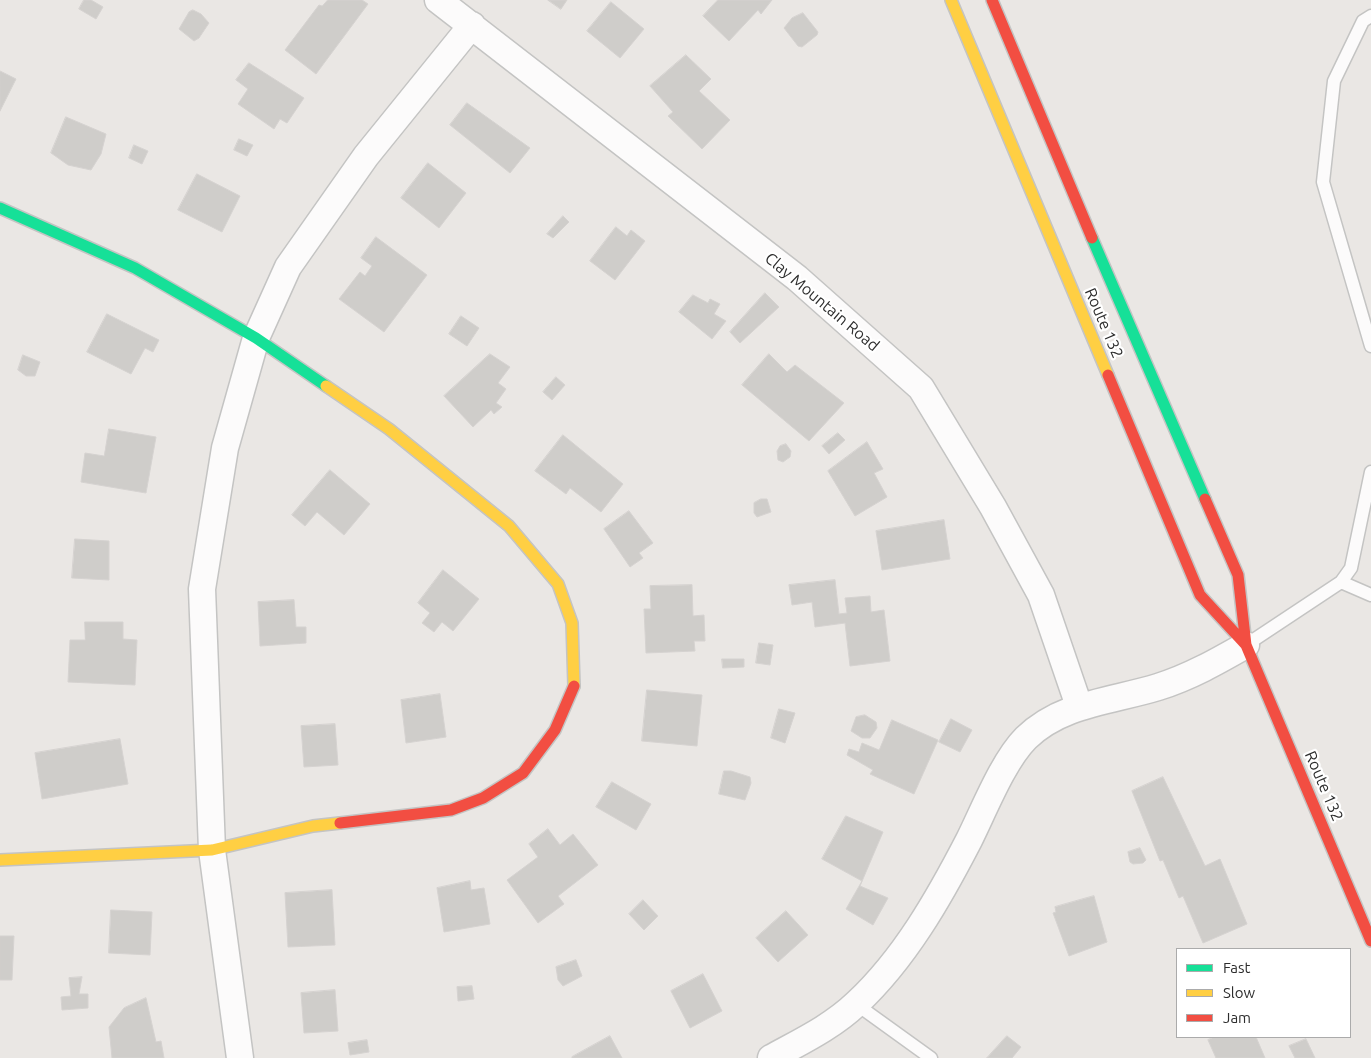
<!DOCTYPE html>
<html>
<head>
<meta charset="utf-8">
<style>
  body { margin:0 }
  #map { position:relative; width:1371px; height:1058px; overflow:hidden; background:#eae7e4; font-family:Ubuntu,sans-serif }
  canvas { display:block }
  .legend { position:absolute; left:1176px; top:948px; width:175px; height:90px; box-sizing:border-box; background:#fff; border:1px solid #ababab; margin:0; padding:6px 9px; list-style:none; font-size:15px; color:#2d2d2d }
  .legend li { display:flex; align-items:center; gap:10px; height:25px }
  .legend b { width:25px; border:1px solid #ababab }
</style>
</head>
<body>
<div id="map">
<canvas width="1371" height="1058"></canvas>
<ul class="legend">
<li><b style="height:6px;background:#16e098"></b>Fast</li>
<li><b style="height:6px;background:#ffcf43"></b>Slow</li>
<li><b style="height:6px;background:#f24e42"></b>Jam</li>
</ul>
</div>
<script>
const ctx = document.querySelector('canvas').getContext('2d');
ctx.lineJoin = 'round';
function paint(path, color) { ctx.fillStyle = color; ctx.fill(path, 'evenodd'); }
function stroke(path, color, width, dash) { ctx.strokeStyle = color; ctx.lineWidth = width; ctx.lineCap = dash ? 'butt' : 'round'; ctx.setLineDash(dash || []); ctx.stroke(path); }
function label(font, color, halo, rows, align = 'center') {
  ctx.font = font + ' Ubuntu,sans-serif'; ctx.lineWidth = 4.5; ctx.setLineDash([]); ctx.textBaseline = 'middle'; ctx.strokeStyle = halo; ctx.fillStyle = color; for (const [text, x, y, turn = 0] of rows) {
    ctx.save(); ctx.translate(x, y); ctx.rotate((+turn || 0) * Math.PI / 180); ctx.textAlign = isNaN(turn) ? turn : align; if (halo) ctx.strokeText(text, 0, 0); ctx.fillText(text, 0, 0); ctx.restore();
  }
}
const building = new Path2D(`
  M84,0H91L103,7L96,19L79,9Z
  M328,0H362L368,4L316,74L285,50L319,5L322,6Z
  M548,0H567L561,9Z
  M718,0H772L761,14L758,10L729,41L703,16Z
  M611,2L644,29L620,58L587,31Z
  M193,10L201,14L209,23L199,38L194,41L179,29L189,12Z
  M803,13L818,32L817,35L802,47L798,46L784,28L792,18Z
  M686,55L711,79L699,91L730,120L702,149L668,116L673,112L650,86Z
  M249,63L304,98L287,123L280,119L274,129L238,104L248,89L236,80Z
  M0,71L16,79L0,111Z
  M467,103L530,148L510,173L450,125Z
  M66,117L106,134L101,154L91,170L68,165L51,153Z
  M239,139L253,145L247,156L234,150Z
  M134,145L148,151L142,164L129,158Z
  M428,163L466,193L439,228L401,198Z
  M197,174L240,196L222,232L178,210Z
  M563,216L569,222L553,238L547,234Z
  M616,227L627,236L631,230L645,241L615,280L590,261Z
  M376,237L427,275L384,332L339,299L360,272L365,276L372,266L361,258Z
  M765,293L779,307L740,343L730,332Z
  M693,295L708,303L710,299L720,304L714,314L726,321L712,339L679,312Z
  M107,314L159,340L153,352L145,348L131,374L87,352Z
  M461,316L479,328L467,346L449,334Z
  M490,354L510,367L498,383L506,389L496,403L502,407L494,414L491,410L473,427L444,396Z
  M769,354L787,372L795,365L844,403L809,441L742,385Z
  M23,355L40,362L35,376H26L18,370Z
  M556,377L565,385L552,400L543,392Z
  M109,429L156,437L146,493L81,482L85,453L104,456Z
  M838,433L845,440L829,454L822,446Z
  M563,435L623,484L601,512L570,488L566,494L535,471Z
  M867,442L883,469L874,473L887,497L855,516L828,471Z
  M786,444L791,451L790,457L783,462L778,460L777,451L780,446Z
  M330,470L370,504L344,535L317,512L305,526L292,515Z
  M761,499H767L771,512L757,517L754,513V503Z
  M629,511L653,543L639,553L643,558L630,567L604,529Z
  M944,520L950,559L882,570L876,531Z
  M75,539L109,541V580L72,578Z
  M443,570L479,599L453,631L442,622L434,632L422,623L430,613L418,603Z
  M835,580L839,614L847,613L845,598L870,596L871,612L884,610L890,661L850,666L845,623L815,627L812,602L792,605L789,585Z
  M692,585L693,616L704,615L705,641H694L695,651L646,653L644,609H651L650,586Z
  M294,600L296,627H306V643L260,646L258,602Z
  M85,622H123V639L137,640L135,685L68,682L70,640H85Z
  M759,643L773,645L770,665L756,663Z
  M722,659H744V667L723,668Z
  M647,690L702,695L697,746L642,741Z
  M440,694L446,737L406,743L401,700Z
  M779,709L795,713L785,743L771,738Z
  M865,715L876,722L877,728L870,738H862L851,731L856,717Z
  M951,719L972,730L960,752L939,742Z
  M892,720L938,740L914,794L870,774L873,770L847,755L849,749L859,752L862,743L879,750Z
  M335,724L338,765L304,767L301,726Z
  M120,739L128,784L42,799L35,753Z
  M724,771H731L750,777L751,783L745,800L719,794Z
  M1163,777L1205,866L1220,859L1247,924L1203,943L1183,896L1179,898L1163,860L1160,861L1132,791Z
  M612,782L651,804L636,830L596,807Z
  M846,816L883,832L860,886L888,898L873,925L846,909L862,881L822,859Z
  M548,829L560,845L573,834L598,865L558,896L564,904L538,923L507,880L538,857L529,844Z
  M1140,848L1146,860L1143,863L1133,864L1130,862L1128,852Z
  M470,881L471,890L484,888L490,924L444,932L437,888Z
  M332,890L335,945L288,947L285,893Z
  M1094,896L1107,942L1069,956L1053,913L1056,912L1055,907Z
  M643,900L658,916L644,930L629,914Z
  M111,910L152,912L150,955L109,953Z
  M786,911L808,935L778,962L756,938Z
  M0,936H14L12,980H0Z
  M576,960L582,976L563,986L558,980L556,967Z
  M703,974L722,1011L690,1028L671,991Z
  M82,977L79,994H88V1008L62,1010L61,997L71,996L69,978Z
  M472,986L474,999L458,1001L457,987Z
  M335,990L338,1031L304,1033L301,993Z
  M146,998L156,1042L161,1041L164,1058H112L109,1027L124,1008Z
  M610,1036L622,1058H572V1057Z
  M1007,1036L1021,1047L1012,1058H987Z
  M1214,1037H1256L1265,1058H1216L1208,1040Z
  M1306,1039L1315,1058H1295L1289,1046Z
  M367,1040L369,1052L350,1055L348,1043Z`);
paint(building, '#cfcdca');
stroke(building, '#d5d2d0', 1);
const lane = new Path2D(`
  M1371,16L1363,21L1334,81L1323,182L1371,346
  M1341,582L1371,595
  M1246,645L1341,582L1351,568L1371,472
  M856,1004L931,1058`);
const street = new Path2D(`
  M438,0L797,278L921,388L993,507L1041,595L1079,706
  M240,1058L212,850L202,589L225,448L256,338L288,267L366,156L472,25
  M771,1058C800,1042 832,1027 857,1003C905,958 939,898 969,840C984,810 1003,761 1026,738C1062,703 1113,701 1158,687C1190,677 1218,661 1246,645`);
const fast = new Path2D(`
  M0,208L135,268L256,338L326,386
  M1092,238L1205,499`);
const slow = new Path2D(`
  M951,0L1108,375
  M326,386L389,429L509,526L558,584L572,623L574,686
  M0,860L212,850L313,826L340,823`);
const jam = new Path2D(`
  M992,0L1092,238
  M1108,375L1200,595L1246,645
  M1205,499L1238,575L1246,645L1371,941
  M340,823L451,810L483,798L523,773L555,730L574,686`);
stroke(lane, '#c4c4c3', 15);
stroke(street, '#c4c4c3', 29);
stroke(fast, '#c4c4c3', 14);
stroke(slow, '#c4c4c3', 14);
stroke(jam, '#c4c4c3', 14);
stroke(lane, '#fcfbfb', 12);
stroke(street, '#fcfbfb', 26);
stroke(fast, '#16e098', 11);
stroke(slow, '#ffcf43', 11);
stroke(jam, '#f24e42', 11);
label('16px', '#2d2d2d', '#fff', [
  ["Clay Mountain Road",822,302,40],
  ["Route 132",1104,323,67],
  ["Route 132",1324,786,67]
]);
</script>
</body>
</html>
